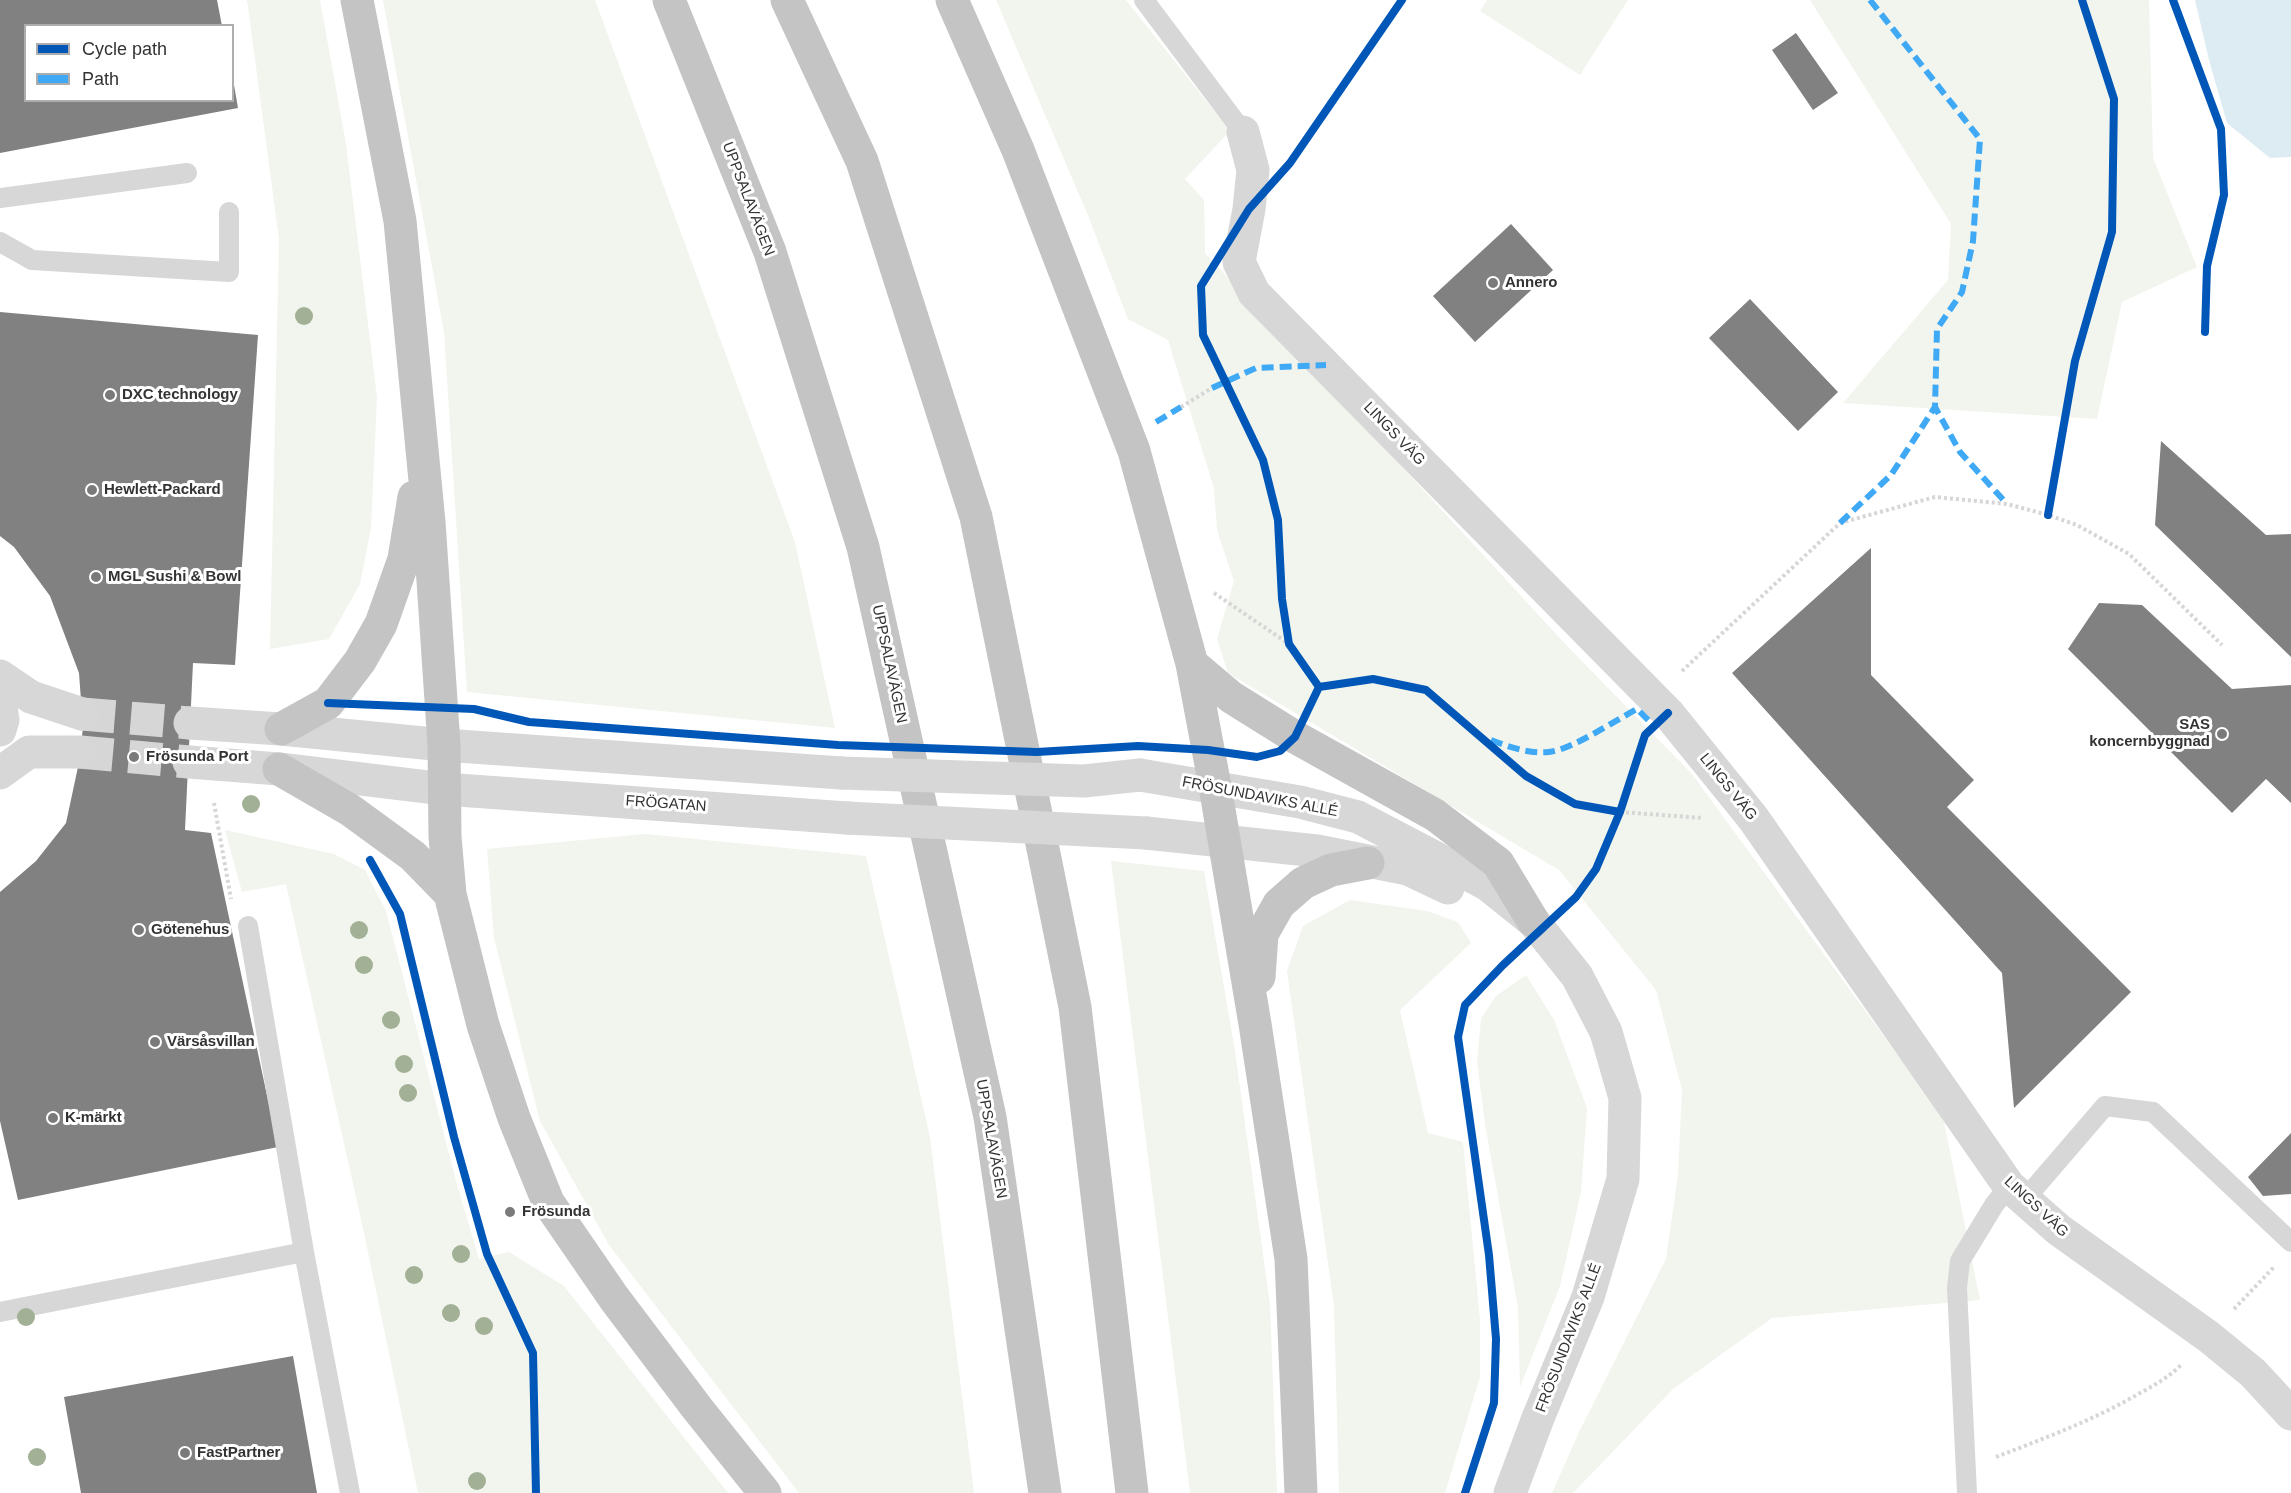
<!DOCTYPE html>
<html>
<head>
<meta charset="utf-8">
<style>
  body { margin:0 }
  #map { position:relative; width:2291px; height:1493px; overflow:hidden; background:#fff; font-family:Arial,sans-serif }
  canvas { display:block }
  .legend { position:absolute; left:24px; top:24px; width:210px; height:78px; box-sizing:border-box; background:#fff; border:2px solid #adadad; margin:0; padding:8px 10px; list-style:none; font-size:18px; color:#333 }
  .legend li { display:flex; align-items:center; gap:12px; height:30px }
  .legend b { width:30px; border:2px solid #adadad }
</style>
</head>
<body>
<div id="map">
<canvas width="2291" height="1493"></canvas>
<ul class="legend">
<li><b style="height:8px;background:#0057b8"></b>Cycle path</li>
<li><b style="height:8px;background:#3fa9f5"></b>Path</li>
</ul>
</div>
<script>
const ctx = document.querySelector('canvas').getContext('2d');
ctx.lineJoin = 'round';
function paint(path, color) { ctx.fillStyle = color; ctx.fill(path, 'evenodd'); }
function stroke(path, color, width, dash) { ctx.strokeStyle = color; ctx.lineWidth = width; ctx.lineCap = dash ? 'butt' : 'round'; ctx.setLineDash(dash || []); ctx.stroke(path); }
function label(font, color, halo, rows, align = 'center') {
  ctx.font = font + ' Arial,sans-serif'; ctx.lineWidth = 6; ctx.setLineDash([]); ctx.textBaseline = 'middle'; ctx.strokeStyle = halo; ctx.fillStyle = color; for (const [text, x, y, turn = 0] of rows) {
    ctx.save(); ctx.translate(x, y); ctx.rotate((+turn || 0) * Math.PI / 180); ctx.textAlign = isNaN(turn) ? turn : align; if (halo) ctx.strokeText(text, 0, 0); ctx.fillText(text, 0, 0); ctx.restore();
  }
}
paint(new Path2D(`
  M247,0H320L346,144L377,397L371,528L360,584L329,639L270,649L279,239Z
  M383,0H595L795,542L835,728L467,692L444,332Z
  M996,0H1126L1230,131L1185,179L1204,200L1205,253L1569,648L1692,774L1943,1117L1980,1300L1772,1318L1673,1389L1573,1493H1552L1579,1432L1666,1259L1678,1175L1682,1090L1656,990L1559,870L1228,673L1217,639L1234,581L1217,530L1214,488L1168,340L1128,319L1087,213Z
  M1487,0H1628L1580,75L1480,11Z
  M1810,0H2149L2153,158L2197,267L2122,302L2097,419L1843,403L1948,280L1951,224Z
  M225,830L334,854L365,870L386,911L456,1181L479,1259L509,1252L564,1286L728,1493H418L364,1233L286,884L242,892Z
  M645,834L866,856L930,1137L974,1493H799L609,1245L540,1121L494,938L487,849Z
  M1111,861L1204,871L1235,1051L1270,1305L1277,1493H1190Z
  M1350,900L1427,911L1458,922L1471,943L1400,1010L1428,1133L1463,1142L1480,1320V1377L1445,1493H1339L1334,1306L1287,971L1303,926Z
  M1526,975L1554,1020L1587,1108L1581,1192L1560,1286L1520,1387L1518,1308L1485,1124L1477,1061L1481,1019L1496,996Z`), '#f1f5ed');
paint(new Path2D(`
  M2195,0H2291V157L2270,158L2227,123L2209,60Z`), '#ddebf3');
paint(new Path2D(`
  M0,0H217L222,26H26V100H232L234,85L238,108L0,153Z
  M1796,33L1838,93L1813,110L1772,50Z
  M1511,224L1553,270L1475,342L1433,296Z
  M1750,299L1838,392L1798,431L1709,338Z
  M0,312L258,335L235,665L193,663L185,830L211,833L278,1147L18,1200L0,1121V892L36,861L66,823L78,767L83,728L79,673L50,596L14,547L0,536Z
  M2161,441L2266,535L2291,534V657L2155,525Z
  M1871,548V675L1974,780L1947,807L2131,992L2014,1108L2002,973L1732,673Z
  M2099,603L2142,605L2232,689L2291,685V803L2266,779L2232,813L2068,649Z
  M2291,1133V1194L2263,1196L2248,1177Z
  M293,1356L317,1493H81L64,1397Z`), '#818181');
stroke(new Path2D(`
  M82,714L190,723
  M80,752L189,762`), '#d6d6d6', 33, [33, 16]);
stroke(new Path2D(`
  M1181,407L1212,388
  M1214,593L1289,644
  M1682,671L1840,523L1935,497L2007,504L2048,515L2077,525L2129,554L2222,645
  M214,803L231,899
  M1620,812L1703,818
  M2234,1309L2274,1267
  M1996,1457C2045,1438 2094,1420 2140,1393C2155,1385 2169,1377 2181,1365`), '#d6d6d6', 4, [3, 3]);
stroke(new Path2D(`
  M1144,0L1243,132
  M0,198L187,173
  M0,242L32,260L229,272V212
  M2025,1199L2105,1106L2153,1112L2291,1242
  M304,1252L350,1493
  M0,1312L304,1252L248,926
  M1967,1493L1957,1288L1960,1261L1994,1205L2009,1186`), '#d7d7d7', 20);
stroke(new Path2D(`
  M1243,132L1253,170L1249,209L1239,262L1254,293L1668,713L1753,818L2009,1186L2059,1230L2209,1337L2253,1373L2291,1414
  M0,676L31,697L82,714
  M0,701L3,720L0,730
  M190,723L281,729L444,745L841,773
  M189,762L279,769L444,789L847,818
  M0,773L29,752H80
  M1140,775L1300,802L1358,817L1488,885L1533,921L1577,976L1606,1032L1625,1098L1623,1179L1588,1297L1538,1418L1510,1493
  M1146,833L1317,851L1408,869L1448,888`), '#d7d7d7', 33);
stroke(new Path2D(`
  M357,0L400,221L429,522L444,745L445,837L450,894L483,1025L514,1118L548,1202L614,1298L697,1408L765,1493
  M669,0L770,252L863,547L990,1117L1045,1493
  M787,0L862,161L976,517L1075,1007L1132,1493
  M952,0L1018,150L1134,451L1192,664L1215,786L1255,1024L1291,1259L1301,1493
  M1192,664L1231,697L1295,737L1435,815L1498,863L1533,921
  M281,729L328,703L360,661L381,624L404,559L414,497
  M279,769L350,810L413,856L450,894
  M1259,977L1262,934L1279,904L1303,883L1331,870L1368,863`), '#c4c4c4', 33);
stroke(new Path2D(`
  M841,773L1084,781L1140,775
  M847,818L1146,833`), '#d7d7d7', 33);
stroke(new Path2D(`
  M1870,0L1980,139L1973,241L1962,292L1937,329L1935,407L1960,452L2007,504
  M1212,388L1256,368L1326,365
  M1156,422L1181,407
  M1840,523L1891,475L1935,407
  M1491,740C1509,747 1529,754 1549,752C1571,750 1616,720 1637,709L1654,726`), '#3fa9f5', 6, [12, 6]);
stroke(new Path2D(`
  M1402,0L1290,163L1249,209L1201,286L1203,335L1263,460L1278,520L1282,599L1289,644L1319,687L1373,679L1426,690L1526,776L1575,804L1620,812
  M2173,0L2221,129L2224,195L2207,266L2205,332
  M2048,515L2075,361L2112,232L2114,99L2082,0
  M328,703L474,709L529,722L838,745L1037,752L1138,746L1208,750L1257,757L1280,751L1295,737L1319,687
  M370,860L400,914L454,1137L487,1254L533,1353L536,1493
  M1465,1493L1494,1403L1496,1339L1489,1255L1458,1037L1465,1005L1503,965L1576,897L1596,869L1620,812L1645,735L1668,713`), '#0057b8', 8);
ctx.fillStyle = '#a2b095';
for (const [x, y] of [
  [304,316],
  [251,804],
  [359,930],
  [364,965],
  [391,1020],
  [404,1064],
  [408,1093],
  [461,1254],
  [414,1275],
  [451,1313],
  [26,1317],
  [484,1326],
  [37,1457],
  [477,1481]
]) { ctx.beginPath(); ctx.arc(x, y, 9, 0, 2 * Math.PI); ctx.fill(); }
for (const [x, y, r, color] of [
  [1493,283,6,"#7a7a7a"],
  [110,395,6,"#7a7a7a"],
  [92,490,6,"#7a7a7a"],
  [96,577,6,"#7a7a7a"],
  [2222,734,6,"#7a7a7a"],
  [134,757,6,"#7a7a7a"],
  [139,930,6,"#7a7a7a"],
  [155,1042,6,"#7a7a7a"],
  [53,1118,6,"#7a7a7a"],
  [510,1212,6,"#7a7a7a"],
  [185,1453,6,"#7a7a7a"]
]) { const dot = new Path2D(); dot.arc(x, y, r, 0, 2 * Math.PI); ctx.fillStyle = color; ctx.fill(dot); stroke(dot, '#fff', 2); }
label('15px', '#333', '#fff', [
  ["UPPSALAVÄGEN",748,199,69],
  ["LINGS VÄG",1394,434,46],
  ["UPPSALAVÄGEN",889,664,78],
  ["LINGS VÄG",1728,787,51],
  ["FRÖSUNDAVIKS ALLÉ",1260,797,11],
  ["FRÖGATAN",666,804,4],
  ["UPPSALAVÄGEN",991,1139,80],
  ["LINGS VÄG",2036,1207,43],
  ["FRÖSUNDAVIKS ALLÉ",1569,1338,-69]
]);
label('bold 15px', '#333', '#fff', [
  ["Annero",1505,283],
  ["DXC technology",122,395],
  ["Hewlett-Packard",104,490],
  ["MGL Sushi & Bowl",108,577],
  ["SAS",2210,725,"right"],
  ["koncernbyggnad",2210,742,"right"],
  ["Frösunda Port",146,757],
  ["Götenehus",151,930],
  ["Värsåsvillan",167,1042],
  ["K-märkt",65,1118],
  ["Frösunda",522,1212],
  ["FastPartner",197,1453]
], 'left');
</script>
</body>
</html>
